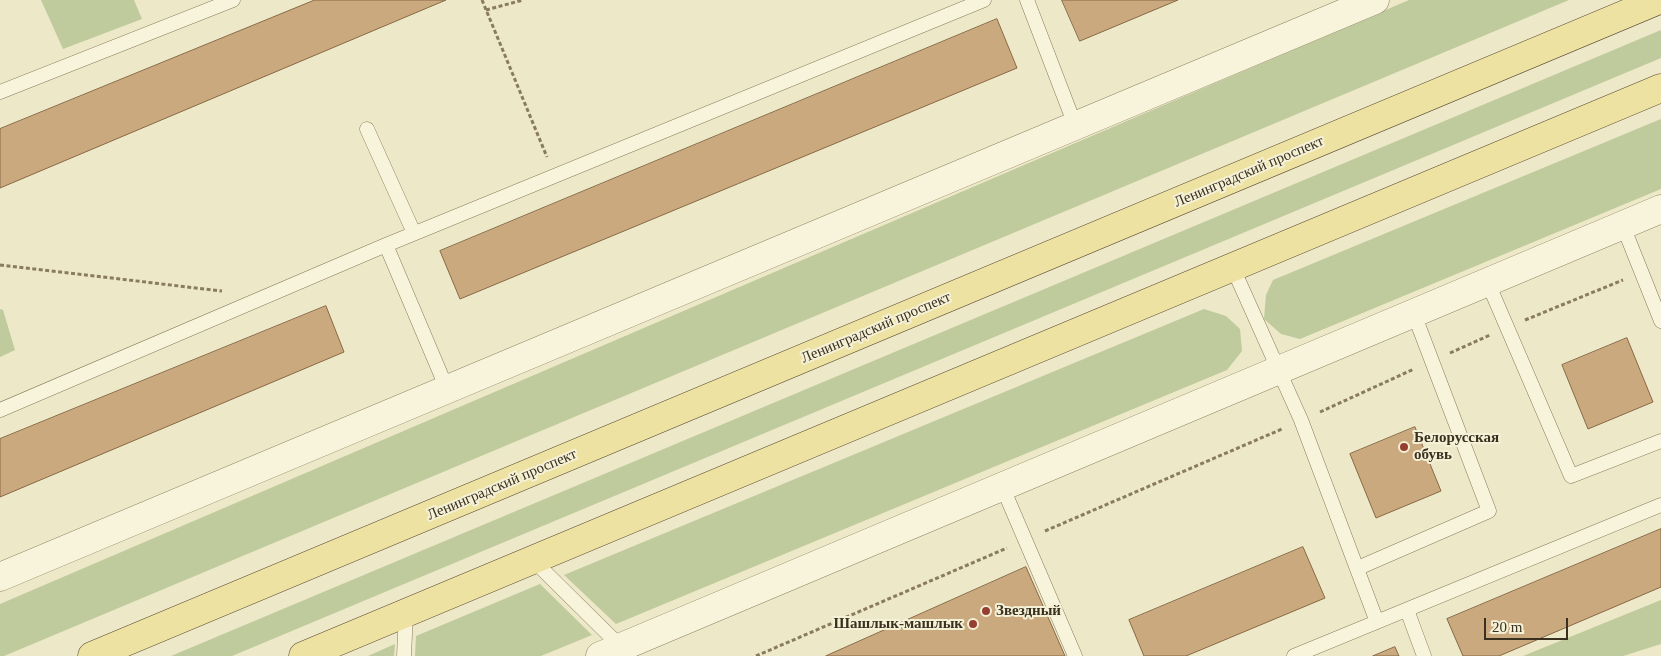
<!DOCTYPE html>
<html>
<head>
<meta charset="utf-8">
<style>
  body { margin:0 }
  #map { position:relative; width:1661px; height:656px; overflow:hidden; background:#ede8c8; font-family:Georgia,serif }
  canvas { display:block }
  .scale { position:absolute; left:1484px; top:618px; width:84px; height:22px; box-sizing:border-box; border:2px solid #3a3020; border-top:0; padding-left:6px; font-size:15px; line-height:18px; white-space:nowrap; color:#3a3020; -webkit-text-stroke:4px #f5f1d7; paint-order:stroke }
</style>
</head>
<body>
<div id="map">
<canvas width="1661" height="656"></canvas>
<div class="scale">20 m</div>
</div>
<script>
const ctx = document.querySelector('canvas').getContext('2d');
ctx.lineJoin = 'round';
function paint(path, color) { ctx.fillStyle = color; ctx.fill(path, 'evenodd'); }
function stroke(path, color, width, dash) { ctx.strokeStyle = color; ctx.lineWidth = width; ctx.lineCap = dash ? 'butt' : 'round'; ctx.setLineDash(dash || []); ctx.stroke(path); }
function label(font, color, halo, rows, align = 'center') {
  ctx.font = font + ' Georgia,serif'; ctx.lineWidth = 4; ctx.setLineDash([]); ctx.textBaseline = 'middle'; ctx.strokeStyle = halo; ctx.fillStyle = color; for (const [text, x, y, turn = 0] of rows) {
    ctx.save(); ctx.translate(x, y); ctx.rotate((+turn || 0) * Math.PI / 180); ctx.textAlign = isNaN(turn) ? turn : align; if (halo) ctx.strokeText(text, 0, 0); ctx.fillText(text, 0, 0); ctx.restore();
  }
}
paint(new Path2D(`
  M41,0H134L142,19L63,49Z
  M1409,0H1569L4,656H0V604Z
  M1661,30V58L232,656H171Z
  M1661,119V189L1300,339L1281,334L1264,319L1266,295L1273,280Z
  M0,309L3,310L15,350L0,357Z
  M1204,309L1226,316L1240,329L1242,351L1227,370L616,624L564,575Z
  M540,584L592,635L541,656H415L416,636Z
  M1661,600V644L1623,656H1523Z
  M395,644L394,656H368Z`), '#bfcb9c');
const building = new Path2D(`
  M315,0H446L0,188V129Z
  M1062,0H1178L1080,41Z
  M997,19L1017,68L460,299L440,251Z
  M326,306L344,352L0,497V439Z
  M1627,338L1653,402L1588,429L1562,365Z
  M1415,427L1441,491L1376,518L1350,454Z
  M1661,529V587L1499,656H1463L1447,619Z
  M1303,547L1325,598L1186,656H1144L1129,620Z
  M1026,567L1065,656H826Z
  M1395,647L1399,656H1373Z`);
paint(building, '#caa97f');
stroke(building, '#876944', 1);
const lane = new Path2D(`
  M1027,0L1075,125
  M0,92L233,0
  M367,129L414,233
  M1623,226L1661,321
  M1232,266L1301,420L1377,622
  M1488,283L1571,476L1661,441
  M447,389L386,245L984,0
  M0,410L386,245
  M1002,486L1075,656
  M532,559L621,647
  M1358,568L1489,511L1414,314
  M1407,610L1424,656
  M404,656L406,613
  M1294,656L1661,505`);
const street = new Path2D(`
  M0,577L1375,0
  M600,656L1661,209`);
const primary = new Path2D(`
  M92,656L1659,0
  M303,656L1661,88`);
stroke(lane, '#897b5d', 15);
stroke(street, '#897b5d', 29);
stroke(primary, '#574831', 29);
stroke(new Path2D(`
  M482,0L547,157
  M486,10L523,0
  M0,265L222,291
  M1525,320L1623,280
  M1450,353L1490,335
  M1320,412L1414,369
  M1045,531L1282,429
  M756,656L1007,548`), '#897b5d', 3, [4, 2.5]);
stroke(lane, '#f8f4db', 14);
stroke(street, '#f8f4db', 28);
stroke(primary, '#eee2a2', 28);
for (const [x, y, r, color] of [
  [1404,447,5,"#963e2f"],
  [986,611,5,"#963e2f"],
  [973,624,5,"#963e2f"]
]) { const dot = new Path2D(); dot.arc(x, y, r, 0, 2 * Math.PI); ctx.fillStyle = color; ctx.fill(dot); stroke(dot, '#f5f1d7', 2); }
label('15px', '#3a3020', '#f5f1d7', [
  ["Ленинградский проспект",1249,172,-23],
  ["Ленинградский проспект",876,328,-23],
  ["Ленинградский проспект",502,485,-23]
]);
label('bold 15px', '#3a3020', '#f5f1d7', [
  ["Белорусская",1414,438],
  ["обувь",1414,455],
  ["Звездный",996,611],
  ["Шашлык-машлык",963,624,"right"]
], 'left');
</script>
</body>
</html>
